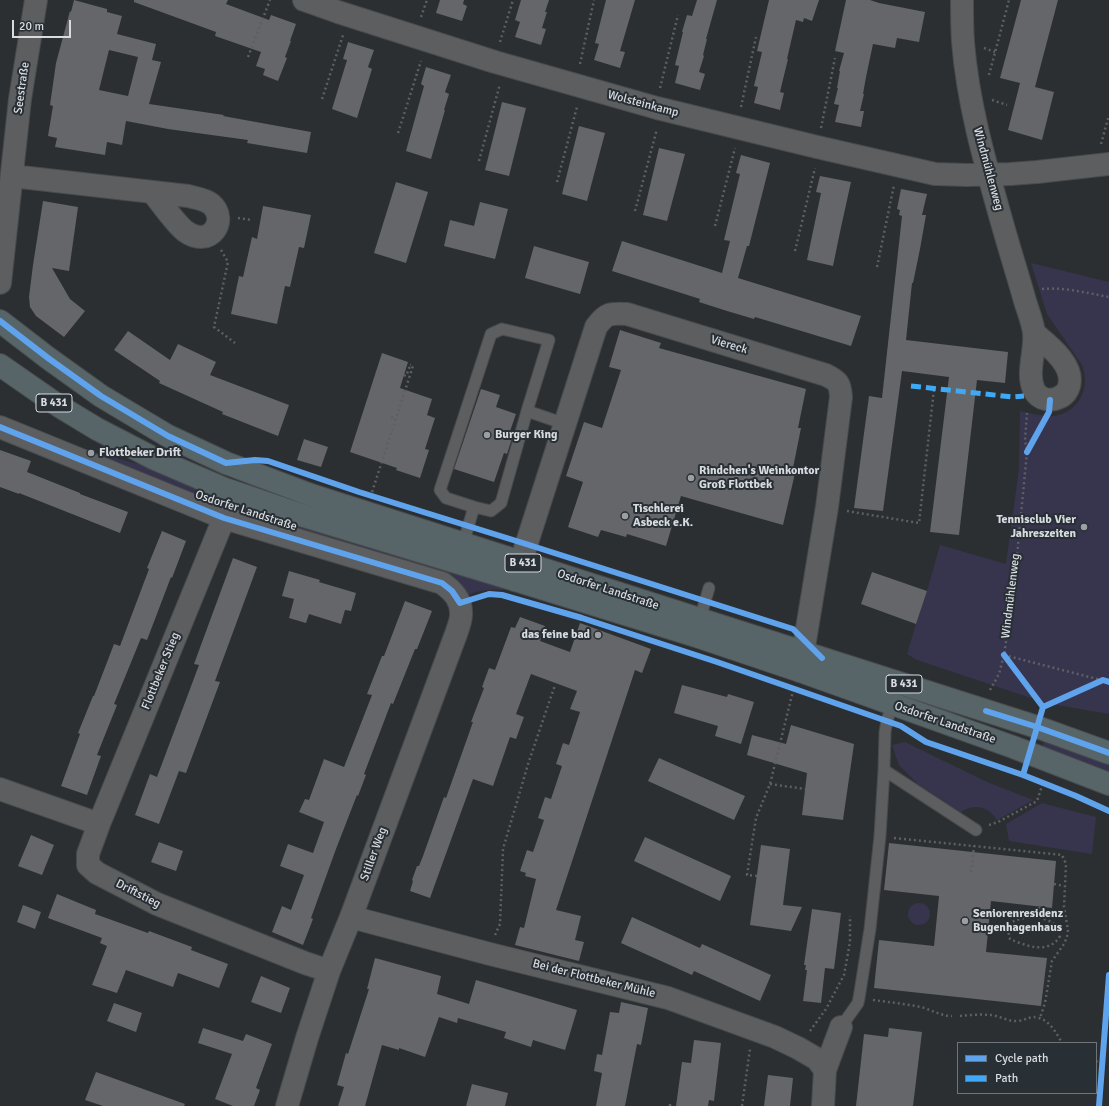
<!DOCTYPE html>
<html>
<head>
<meta charset="utf-8">
<style>
  body { margin:0 }
  #map { position:relative; width:1109px; height:1106px; overflow:hidden; background:#2b2f32; font-family:Signika,sans-serif }
  canvas { display:block }
  .legend { position:absolute; left:957px; top:1042px; width:140px; height:52px; box-sizing:border-box; background:#282f35; border:1px solid #6e7479; margin:0; padding:5px 7px; list-style:none; font-size:12px; color:#d8dce0 }
  .legend li { display:flex; align-items:center; gap:8px; height:20px }
  .legend b { width:20px; border:1px solid #6e7479 }
  .scale { position:absolute; left:12px; top:20px; width:59px; height:18px; box-sizing:border-box; border:2px solid #d8dce0; border-top:0; padding-left:5px; font-size:12px; line-height:14px; white-space:nowrap; color:#d8dce0; -webkit-text-stroke:3px #282f35; paint-order:stroke }
</style>
</head>
<body>
<div id="map">
<canvas width="1109" height="1106"></canvas>
<ul class="legend">
<li><b style="height:5px;background:#60a3ed"></b>Cycle path</li>
<li><b style="height:5px;background:#3fa9f5"></b>Path</li>
</ul>
<div class="scale">20 m</div>
</div>
<script>
const ctx = document.querySelector('canvas').getContext('2d');
ctx.lineJoin = 'round';
function paint(path, color) { ctx.fillStyle = color; ctx.fill(path, 'evenodd'); }
function stroke(path, color, width, dash) { ctx.strokeStyle = color; ctx.lineWidth = width; ctx.lineCap = dash ? 'butt' : 'round'; ctx.setLineDash(dash || []); ctx.stroke(path); }
function label(font, color, halo, rows, align = 'center') {
  ctx.font = font + ' Signika,sans-serif'; ctx.lineWidth = 4; ctx.setLineDash([]); ctx.textBaseline = 'middle'; ctx.strokeStyle = halo; ctx.fillStyle = color; for (const [text, x, y, turn = 0] of rows) {
    ctx.save(); ctx.translate(x, y); ctx.rotate((+turn || 0) * Math.PI / 180); ctx.textAlign = isNaN(turn) ? turn : align; if (halo) ctx.strokeText(text, 0, 0); ctx.fillText(text, 0, 0); ctx.restore();
  }
}
paint(new Path2D(`
  M1031,263L1109,282V714L1046,703L917,660L907,654L916,624L927,591L940,545L1006,564L1019,469L1020,411C1028,413 1045,417 1053,416C1079,413 1091,388 1082,365L1047,314Z
  M104,453L119,459L146,466L211,494L277,519L503,588V590C489,589 478,590 466,596L249,520L101,462Z
  M905,742L987,782L1033,800L997,820C989,806 973,803 961,812L918,784L899,765L892,745Z
  M1044,742L1109,765V773L1042,747Z
  M1042,803L1096,817L1092,854L1009,841L1006,824Z
  M908 914a11 11 0 1 1 22 0a11 11 0 1 1-22 0Z`), '#37354e');
paint(new Path2D(`
  M74,0L107,9V12L122,16L117,34L156,44L152,60L161,62L149,104L224,115L223,116L311,132L307,153L247,143L248,140L168,129L126,121L122,145L107,142L105,155L55,147L57,138L48,136L53,106L50,105L56,63L70,11L71,12ZM109,50L138,57L128,96L99,90Z
  M134,0H228L226,4L269,20L271,15L296,24L290,41H291L285,57L287,58L278,81L263,75L265,69L256,66L261,52L215,36L216,32L134,2Z
  M440,0H464L463,4L467,6L462,21L436,13Z
  M521,0H549L545,12H547L542,28L546,29L541,45L515,37L520,22L515,20Z
  M606,0H635L620,51L625,52L620,68L594,60L599,44L595,43Z
  M697,0H717L706,39H707L703,55L704,56L699,72L705,74L700,90L675,83L679,66L675,65L683,32H682L687,15L692,16Z
  M769,0H819L812,21L804,18L803,22L796,20L787,59H788L780,92L784,93L780,110L754,103L758,87L754,86L762,52L757,51Z
  M846,0H870L879,3L925,12L919,42L897,38L895,48L873,44L866,77L863,94H864L860,111H864L861,127L835,122L839,105L834,104L838,88H837L840,71H839L844,53L835,51Z
  M1021,0H1058L1035,87L1054,92L1042,140L1008,130L1020,83L1000,78Z
  M348,42L374,50L368,67L372,69L357,118L332,109L347,60L343,59Z
  M426,67L451,75L445,92L449,94L444,110H445L431,159L406,151L424,86L421,84Z
  M502,102L526,108L509,176L485,170Z
  M579,126L605,133L587,201L562,194Z
  M659,148L685,154L667,221L643,215Z
  M741,155L770,163L749,246H747L738,278L861,316L851,346L755,317L754,319L727,311L699,302L700,299L612,271L622,241L722,273L730,241L724,240L740,174L736,173Z
  M820,176L851,182L840,232L833,266L807,260L821,193L816,192Z
  M396,182L428,192L406,263L374,253Z
  M901,189L927,194L922,215H926L920,249L913,283H912L906,340L1008,352L1005,383L977,380L959,535L930,532L949,377L902,371L883,511L854,508L869,396L882,398L902,216L899,215L900,210L897,209Z
  M43,201L78,207L69,271L52,268L70,299L85,311L64,337L36,316L30,307L29,297L33,265Z
  M480,202L508,209L495,259L444,246L450,220L474,226Z
  M263,206L311,215L304,248L299,247L290,287L285,286L277,324L231,314L239,276L243,277L252,237L257,239Z
  M534,246L589,262L580,294L525,278Z
  M620,330L661,343L659,348L806,389L798,428H801L793,468L796,469L783,525L681,496L666,546L627,534L626,537L601,530L598,537L568,527L583,482L566,476L584,422L602,428L621,370L609,367Z
  M128,331L170,360L178,344L216,362L210,375L289,405L278,436L222,414L223,412L159,383L160,381L114,350Z
  M382,353L408,362L400,388L432,399L427,415L435,418L425,449L429,450L420,478L396,470L397,468L350,452Z
  M481,389L500,395L496,407L516,414L509,434L513,435L507,454L504,453L494,482L454,469Z
  M304,439L328,447L321,467L297,460Z
  M0,450L31,461L27,472L80,493V494L128,512L120,533L19,493V494L0,487Z
  M162,531L186,541L172,578L171,577L147,640L141,638L114,704L117,705L97,755L101,756L87,795L61,786L80,734L78,733L93,696H94L114,644L120,646L149,569L147,568Z
  M233,558L257,567L215,681L220,682L186,773L179,771L159,824L135,815L150,774L157,777L199,665L194,664Z
  M289,571L320,580L319,582L356,593L351,611L345,610L341,624L309,614L306,623L289,618L294,599L282,596Z
  M872,572L927,591L916,624L861,604Z
  M405,601L432,611L417,649H415L393,704L391,703L364,774L366,775L358,796L357,795L336,849L311,918L313,919L303,945L272,932L282,906L291,910L304,875L280,866L288,844L313,853L324,822L299,812L305,799L309,800L324,759L344,767L372,695L367,694L382,656H384Z
  M520,617L545,626L540,641L570,652L580,623L651,649L642,673L635,670L556,910L581,916L575,940L584,942L579,961L515,945L520,927L524,928L536,879L525,876L526,873L520,871L527,850L533,852L544,820L538,818L545,797L551,799L562,766L556,764L563,743L569,745L580,712L570,709L577,691L531,674L516,714L524,717L516,739L510,737L493,786L473,779L430,898L410,891L413,881L412,880L417,866H419L423,856L444,797L446,798L473,722H471L484,688L482,687L489,668L495,670L511,627L515,628Z
  M682,685L727,697L728,694L754,702L741,744L715,736L718,726L674,713Z
  M791,725L854,744L843,820L802,815L807,773L747,755L752,735L786,744Z
  M659,758L745,796L734,820L648,781Z
  M31,835L54,845L42,875L18,866Z
  M645,837L731,876L720,901L634,861Z
  M159,842L183,851L176,871L151,862Z
  M889,843L1056,861L1052,908L991,901L986,952L1047,958L1041,1006L874,988L879,940L934,946L939,896L884,890Z
  M761,845L790,849L783,905L802,907L791,931L750,925Z
  M57,894L96,910L95,914L148,933L149,931L192,947L191,950L228,964L219,988L178,973L173,987L126,970L117,993L92,985L107,946L100,943L102,938L48,918Z
  M23,905L41,912L35,929L17,922Z
  M812,909L841,913L834,969L825,968L821,1003L803,1001L807,970H805L806,965H804Z
  M632,917L700,948L702,944L771,975L760,1001L694,971L692,975L621,943Z
  M375,958L441,976L437,994L469,1004L476,980L577,1010L565,1050L533,1040L531,1047L504,1038L506,1032L458,1018L457,1023L439,1017L425,1057L399,1048V1050L382,1045L365,1106H338L344,1087L337,1085L346,1053L348,1054L369,989H367Z
  M261,976L290,988L281,1013L251,1002Z
  M621,1002L648,1008L641,1045L637,1044L625,1106H596L602,1073L594,1071L597,1054L602,1055L610,1012L619,1013Z
  M114,1003L142,1013L136,1032L107,1021Z
  M203,1028L243,1041L246,1034L272,1044L256,1088L260,1090L254,1106H233L215,1099L232,1054L198,1043Z
  M889,1028L922,1032L913,1106H856L864,1034L888,1037Z
  M694,1040L721,1043L714,1101L709,1100L708,1106H676L682,1062L691,1063Z
  M96,1072L185,1104L184,1106H103L85,1100Z
  M768,1075L793,1078L790,1106H764Z
  M472,1084L508,1093L505,1106H466Z`), '#646669');
const service = new Path2D(`
  M502,329L549,340L527,411L501,503L491,511L474,507L446,498L440,490L491,334Z
  M527,411L565,424
  M463,544L474,507
  M699,622L709,588
  M892,704L887,721L885,732L884,770L976,830
  M841,1027L858,1003L859,998L870,929L880,836L884,770`);
const minor = new Path2D(`
  M304,0L338,12L495,62L657,108L817,147L935,174L967,175L1010,174L1037,172L1109,164
  M962,0C962,14 962,28 963,42C968,105 986,166 1003,226C1010,251 1018,276 1025,301C1028,311 1033,323 1034,333C1036,351 1026,373 1034,390C1039,400 1051,402 1060,397C1065,395 1068,390 1069,386C1075,365 1048,345 1034,333
  M12,176L188,196C196,198 205,199 211,204C229,219 211,250 185,231C175,223 162,204 153,193
  M0,283L20,99L36,0
  M0,427L224,518L442,583C453,591 462,600 461,615C461,621 458,628 456,634L351,917L329,971L307,1038L287,1106
  M515,580L596,327C606,313 610,313 627,314L826,375C838,381 840,383 841,397L827,507L800,671
  M0,789L99,824L88,854V865L97,873L157,904L305,963L329,971
  M99,824L224,518
  M351,917L490,954L668,998L775,1037L798,1048L817,1059L825,1070
  M823,1106L825,1070L841,1027`);
const primary = new Path2D(`
  M0,321L48,358L101,396L168,436L226,463L311,495L1037,727L1109,753
  M0,365L59,406L97,429L155,459L225,489L304,516L515,580L696,636L800,671L1013,747L1109,784`);
stroke(service, '#484b4d', 13);
stroke(minor, '#484b4d', 24);
stroke(primary, '#484b4d', 24);
stroke(new Path2D(`
  M421,17L427,0
  M500,42L513,0
  M984,48L995,52
  M248,57L270,0
  M580,64L594,0
  M989,75L1009,0
  M660,88L678,15
  M322,99L343,35
  M992,100L1007,105
  M741,107L756,37
  M821,128L835,58
  M398,133L421,61
  M1101,144L1109,115
  M479,161L500,84
  M557,182L577,107
  M635,211L657,129
  M238,218L251,220
  M715,226L735,148
  M221,250L228,262L214,327L235,343
  M795,251L815,168
  M877,267L894,185
  M1042,289C1065,287 1087,293 1109,297
  M404,375L406,376L410,366
  M391,417L395,419
  M372,492L413,366L410,365
  M847,511L919,523L934,389
  M1004,655L1109,682
  M990,690L999,674L1004,655L1014,587L1027,452L1025,440L1027,413
  M770,784L805,789
  M989,825L998,822L1037,801L1043,783
  M894,838L1062,855L1066,864L1064,907L1068,930L1067,937L1064,944L1052,961L1045,1003L1040,1018
  M971,872L974,846
  M757,876L747,875L756,818L770,784L793,691
  M1054,884L1064,886
  M1039,907V917C1028,917 1020,918 1010,923L1008,930L1010,939C1026,946 1049,955 1060,936C1056,922 1052,922 1039,917
  M495,935L500,924L503,849L529,761L555,685
  M873,1000C889,1002 905,1004 921,1007C932,1010 941,1016 952,1016
  M960,1016C970,1015 981,1014 991,1015C1000,1016 1009,1022 1018,1021C1026,1020 1031,1015 1039,1018C1050,1021 1057,1034 1062,1043
  M810,1031L826,1009L844,975L850,942V916
  M1096,1061L1101,1064
  M670,1106V1104
  M742,1106L750,1049
  M1099,1106L1109,975`), '#5d5f62', 2.5, [2, 3]);
stroke(service, '#5c5e60', 11);
stroke(minor, '#5c5e60', 22);
stroke(primary, '#576568', 22);
stroke(new Path2D(`
  M911,386L1013,397L1024,396`), '#3fa9f5', 5, [10, 5]);
stroke(new Path2D(`
  M0,321L48,358L101,396L168,436L226,463L255,460L268,461L359,492L526,544L793,629L822,658
  M0,427L224,518L442,583L452,591L460,603L489,594L502,595L582,618L717,662L901,726L926,742L1023,775L1076,796L1109,811
  M1027,452L1049,412L1050,400
  M1004,655L1043,707
  M1043,707L1103,680L1109,682
  M986,711L1037,727L1109,753
  M1023,775L1043,707
  M1099,1106L1109,975`), '#60a3ed', 6);
for (const [x, y, r, color] of [
  [487,435,4,"#9b9fa3"],
  [91,453,4,"#9b9fa3"],
  [691,478,4,"#9b9fa3"],
  [625,516,4,"#9b9fa3"],
  [1084,527,4,"#9b9fa3"],
  [598,635,4,"#9b9fa3"],
  [965,921,4,"#9b9fa3"]
]) { const dot = new Path2D(); dot.arc(x, y, r, 0, 2 * Math.PI); ctx.fillStyle = color; ctx.fill(dot); stroke(dot, '#282f35', 1.5); }
for (const [x, y, w] of [
  [54,403,36],
  [523,563,36],
  [904,684,36]
]) { const box = new Path2D(); box.roundRect(x - w / 2, y - 9, w, 18, 3); ctx.fillStyle = '#282f35'; ctx.fill(box); stroke(box, '#d8dce0', 1); }
label('bold 11px', '#d8dce0', null, [
  ["B 431",54,403],
  ["B 431",523,563],
  ["B 431",904,684]
]);
label('12px', '#d8dce0', '#282f35', [
  ["Seestraße",22,88,-82],
  ["Wolsteinkamp",643,104,15],
  ["Windmühlenweg",988,169,75],
  ["Viereck",729,345,17],
  ["Osdorfer Landstraße",246,511,18],
  ["Osdorfer Landstraße",608,590,18],
  ["Windmühlenweg",1011,596,-83],
  ["Flottbeker Stieg",161,671,-68],
  ["Osdorfer Landstraße",945,723,19],
  ["Stiller Weg",374,854,-70],
  ["Driftstieg",138,894,27],
  ["Bei der Flottbeker Mühle",594,979,14]
]);
label('bold 12px', '#d8dce0', '#282f35', [
  ["Burger King",495,435],
  ["Flottbeker Drift",99,453],
  ["Rindchen's Weinkontor",699,471],
  ["Groß Flottbek",699,485],
  ["Tischlerei",633,509],
  ["Asbeck e.K.",633,523],
  ["Tennisclub Vier",1076,520,"right"],
  ["Jahreszeiten",1076,534,"right"],
  ["das feine bad",590,635,"right"],
  ["Seniorenresidenz",973,914],
  ["Bugenhagenhaus",973,928]
], 'left');
</script>
</body>
</html>
